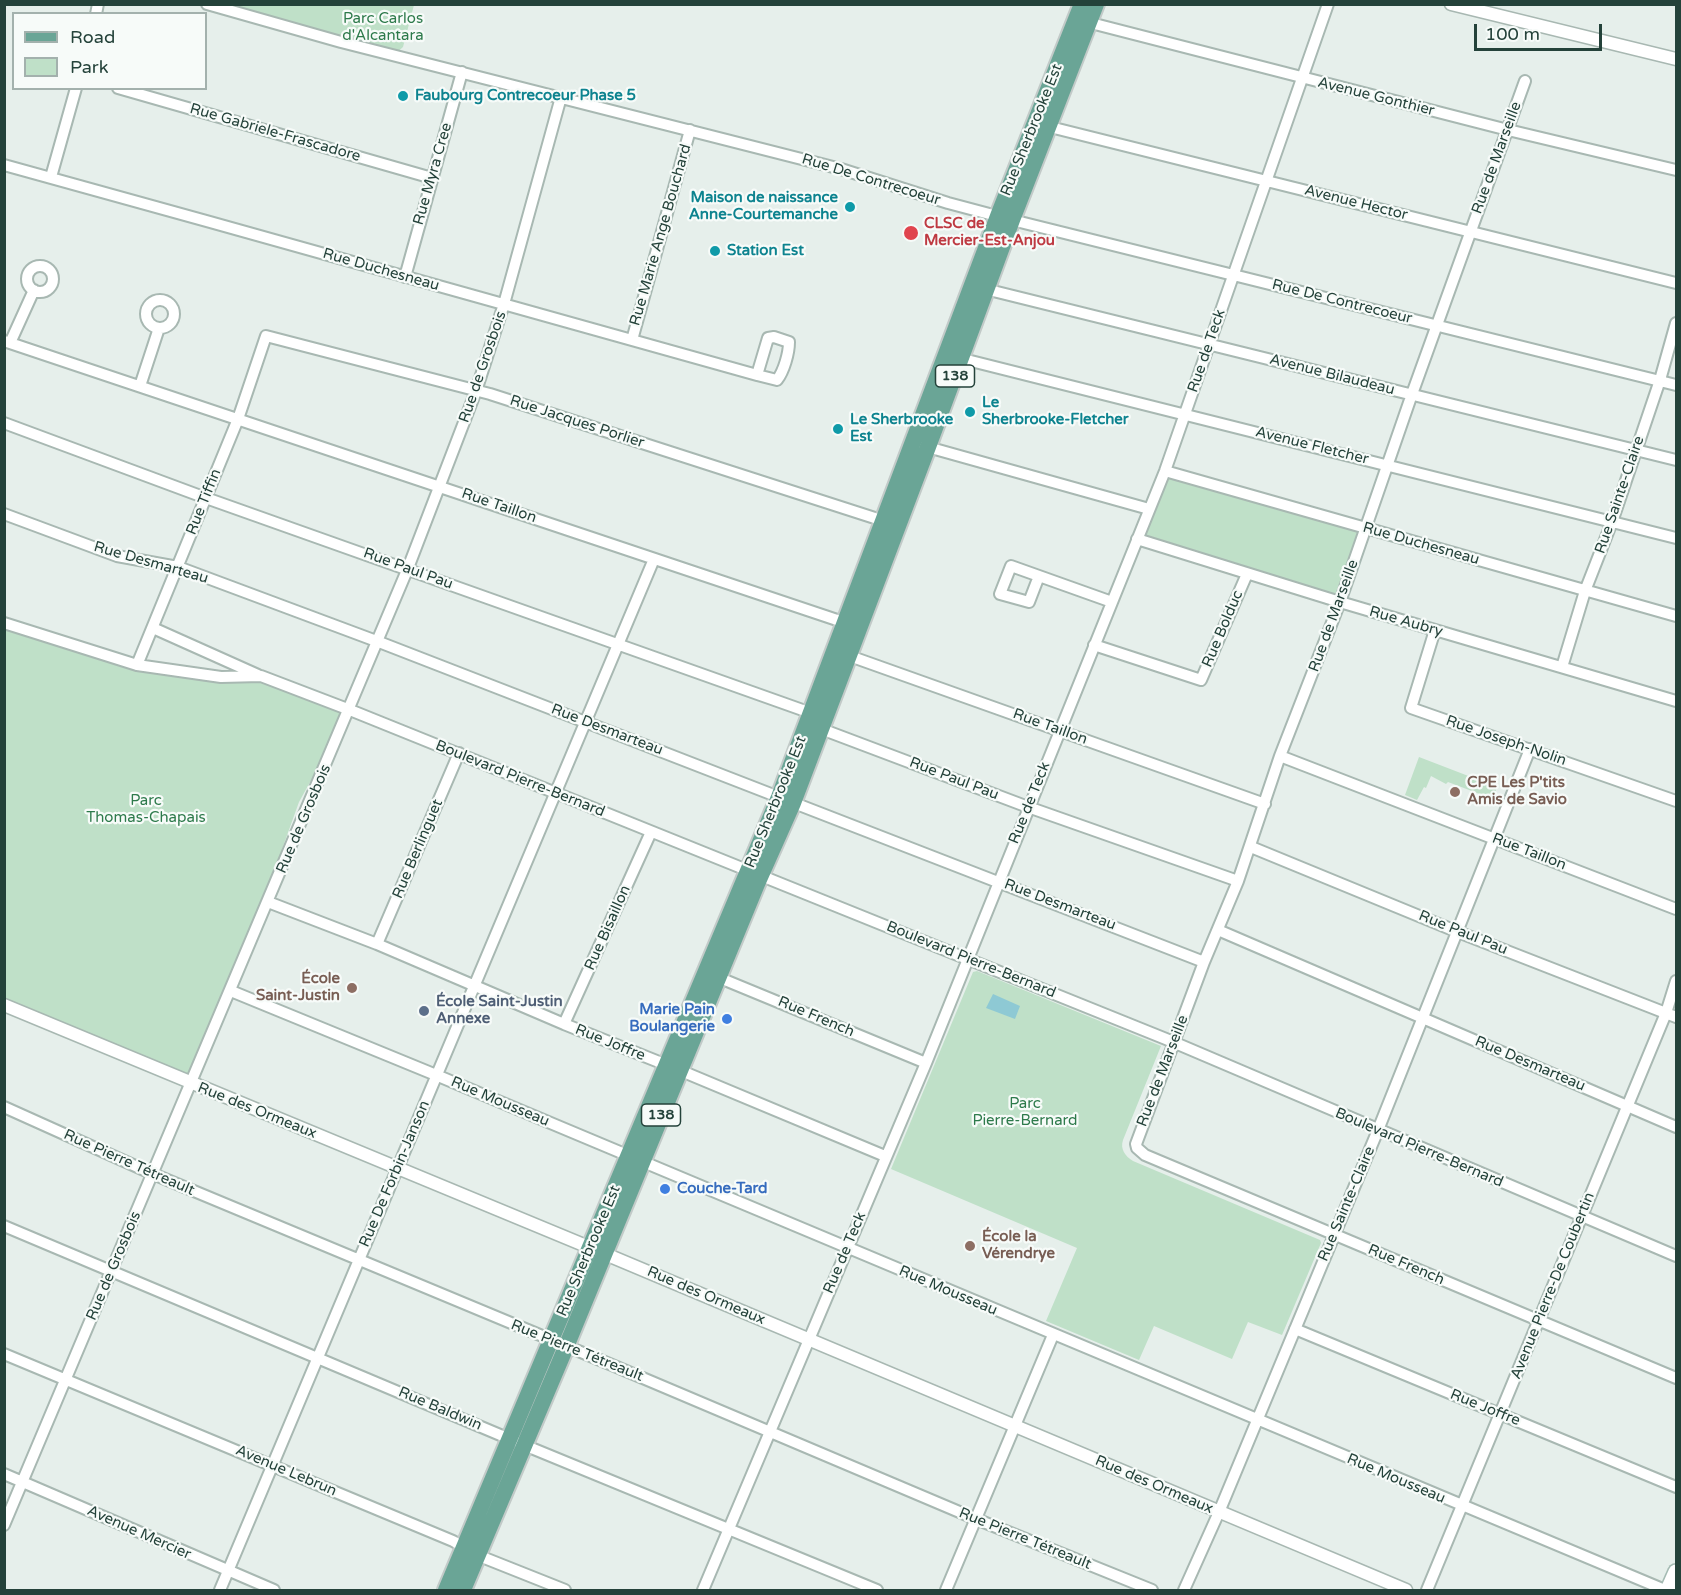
<!DOCTYPE html>
<html>
<head>
<meta charset="utf-8">
<style>
  body { margin:0 }
  #map { position:relative; width:1681px; height:1595px; overflow:hidden; background:#e6efeb; font-family:"Varela Round",sans-serif }
  canvas { display:block }
  .frame { position:absolute; inset:0; border:6px solid #24423a; pointer-events:none }
  .legend { position:absolute; left:12px; top:12px; width:195px; height:78px; box-sizing:border-box; background:#f7fbf9; border:2px solid #a3b1ad; margin:0; padding:8px 10px; list-style:none; font-size:18px; color:#24423a }
  .legend li { display:flex; align-items:center; gap:12px; height:30px }
  .legend b { width:30px; border:2px solid #a3b1ad }
  .scale { position:absolute; left:1474px; top:24px; width:128px; height:27px; box-sizing:border-box; border:3px solid #24423a; border-top:0; padding-left:8px; font-size:18px; line-height:21px; white-space:nowrap; color:#24423a; -webkit-text-stroke:4px #f7fbf9; paint-order:stroke }
</style>
</head>
<body>
<div id="map">
<canvas width="1681" height="1595"></canvas>
<div class="frame"></div>
<ul class="legend">
<li><b style="height:8px;background:#6aa596"></b>Road</li>
<li><b style="height:16px;background:#bfe0c8"></b>Park</li>
</ul>
<div class="scale">100 m</div>
</div>
<script>
const ctx = document.querySelector('canvas').getContext('2d');
ctx.lineJoin = 'round';
function paint(path, color) { ctx.fillStyle = color; ctx.fill(path, 'evenodd'); }
function stroke(path, color, width, dash) { ctx.strokeStyle = color; ctx.lineWidth = width; ctx.lineCap = dash ? 'butt' : 'round'; ctx.setLineDash(dash || []); ctx.stroke(path); }
function label(font, color, halo, rows, align = 'center') {
  ctx.font = font + ' "Varela Round",sans-serif'; ctx.lineWidth = 4.5; ctx.setLineDash([]); ctx.textBaseline = 'middle'; ctx.strokeStyle = halo; ctx.fillStyle = color; for (const [text, x, y, turn = 0] of rows) {
    ctx.save(); ctx.translate(x, y); ctx.rotate((+turn || 0) * Math.PI / 180); ctx.textAlign = isNaN(turn) ? turn : align; if (halo) ctx.strokeText(text, 0, 0); ctx.fillText(text, 0, 0); ctx.restore();
  }
}
paint(new Path2D(`
  M207,5H414L403,47L394,55Z
  M1165,471L1366,528L1340,602L1137,539Z
  M5,623L137,665L261,676L350,710L299,802L231,991L191,1084L5,1002Z
  M1419,757L1497,787L1493,799L1448,782L1446,784L1431,776L1426,788L1424,787L1417,800L1405,795Z
  M977,971L1161,1046L1123,1140C1120,1149 1125,1156 1133,1161L1320,1240L1321,1243L1282,1335L1248,1322L1232,1359L1154,1326L1139,1360L1046,1321L1077,1248L891,1169L973,972Z`), '#bfe0c8');
paint(new Path2D(`
  M993,994L1020,1006L1015,1019L986,1008Z`), '#8ec9d4');
const minor = new Path2D(`
  M207,4L341,42L841,169L948,203L1012,220L1676,385
  M96,14L98,4
  M1083,21L1508,130L1676,170
  M1525,81L1412,394L1340,602L1280,756L1238,881L1204,962L1136,1144L1137,1148L1145,1155L1676,1378
  M118,88L432,178
  M1042,125L1676,283
  M4,165L210,222L757,375L777,380C784,371 789,353 789,342L774,337L768,338L757,375
  M51,177L76,88
  M27 279a13 13 0 1 1 26 0a13 13 0 1 1-26 0Z
  M405,277L462,72
  M981,288L1676,460
  M146 314a14 14 0 1 1 28 0a14 14 0 1 1-28 0Z
  M632,340L690,130
  M4,341L849,624
  M10,343L34,290
  M955,357L1676,538
  M140,386L159,328
  M4,423L206,498L811,713
  M924,446L1149,509
  M1165,471L1676,616
  M4,514L117,556L178,567L379,642L1204,962
  M1137,539L1340,602L1676,701
  M1039,576L1029,602L1000,594L1011,566L1112,602
  M4,623L137,665L221,677L261,676L350,710L1166,1039L1676,1256
  M153,628L258,675
  M1435,630L1411,708L1676,801
  M1094,645L1201,680L1247,574
  M844,654L1265,804
  M137,665L238,419L266,336L490,394L884,521
  M1562,667L1585,591L1612,522L1660,380L1676,323
  M816,727L1028,807L1238,881
  M1280,756L1676,909
  M1251,847L1458,932L1676,1017
  M268,902L377,944L564,1024L679,1070L885,1156
  M1218,930L1676,1127
  M377,944L459,753
  M715,976L926,1063
  M231,991L436,1075L1665,1590
  M564,1024L651,832
  M4,1107L153,1174L612,1365L976,1519L1152,1590
  M4,1226L524,1445L877,1590
  M1295,1329L1676,1487
  M4,1354L453,1541L477,1555L565,1590
  M4,1474L274,1590
  M4,1525L408,568L476,391L504,304L561,97
  M220,1590L654,559
  M703,1590L926,1063L1165,471L1328,4
  M946,1590L1053,1335
  M1184,1590L1219,1512L1378,1130L1530,749
  M1427,1590L1666,1013L1676,981`);
const tertiary = new Path2D(`
  M1451,4L1676,59
  M4,1005L591,1248L1406,1590`);
const secondary = new Path2D(`
  M1668,1590L1676,1572`);
const primary = new Path2D(`
  M446,1590L779,797L998,216L1082,4
  M463,1590L566,1347L757,884L793,803L928,447L1012,220L1096,4`);
stroke(minor, '#a8b8b2', 14);
stroke(tertiary, '#a8b8b2', 15);
stroke(secondary, '#a4bbb3', 18);
stroke(primary, '#c2cac8', 20);
stroke(minor, '#fff', 10);
stroke(tertiary, '#fff', 12);
stroke(secondary, '#fff', 15);
stroke(primary, '#6aa596', 16);
for (const [x, y, r, color] of [
  [403,96,6,"#0f9aa8"],
  [850,207,6,"#0f9aa8"],
  [911,233,8,"#e0444e"],
  [715,251,6,"#0f9aa8"],
  [970,412,6,"#0f9aa8"],
  [838,429,6,"#0f9aa8"],
  [1455,792,6,"#8d6e63"],
  [352,988,6,"#8d6e63"],
  [424,1011,6,"#5c6f8a"],
  [727,1019,6,"#3f7fe0"],
  [665,1189,6,"#3f7fe0"],
  [970,1246,6,"#8d6e63"]
]) { const dot = new Path2D(); dot.arc(x, y, r, 0, 2 * Math.PI); ctx.fillStyle = color; ctx.fill(dot); stroke(dot, '#f7fbf9', 2); }
for (const [x, y, w] of [
  [955,376,39],
  [661,1115,39]
]) { const box = new Path2D(); box.roundRect(x - w / 2, y - 11, w, 22, 4.5); ctx.fillStyle = '#f7fbf9'; ctx.fill(box); stroke(box, '#24423a', 1.5); }
label('bold 14px', '#24423a', null, [
  ["138",955,376],
  ["138",661,1115]
]);
label('15px', '#2d7a4b', '#f7fbf9', [
  ["Parc Carlos",383,19],
  ["d'Alcantara",383,36],
  ["Parc",146,801],
  ["Thomas-Chapais",146,818],
  ["Parc",1025,1104],
  ["Pierre-Bernard",1025,1121]
]);
label('bold 15px', '#0d838f', '#f7fbf9', [
  ["Faubourg Contrecoeur Phase 5",415,96],
  ["Maison de naissance",838,198,"right"],
  ["Anne-Courtemanche",838,215,"right"],
  ["Station Est",727,251],
  ["Le",982,403],
  ["Sherbrooke-Fletcher",982,420],
  ["Le Sherbrooke",850,420],
  ["Est",850,437]
], 'left');
label('15px', '#24423a', '#f7fbf9', [
  ["Avenue Gonthier",1376,97,14],
  ["Rue Sherbrooke Est",1032,130,-68],
  ["Rue Gabriele-Frascadore",275,133,16],
  ["Rue de Marseille",1497,158,-70],
  ["Rue Myra Cree",433,174,-74],
  ["Rue De Contrecoeur",871,180,17],
  ["Avenue Hector",1356,203,14],
  ["Rue Marie Ange Bouchard",661,235,-74],
  ["Rue Duchesneau",381,270,16],
  ["Rue De Contrecoeur",1342,302,14],
  ["Rue de Teck",1207,351,-71],
  ["Rue de Grosbois",483,367,-71],
  ["Avenue Bilaudeau",1332,375,14],
  ["Rue Jacques Porlier",577,422,18],
  ["Avenue Fletcher",1312,446,14],
  ["Rue Sainte-Claire",1620,495,-71],
  ["Rue Tiffin",204,502,-68],
  ["Rue Taillon",499,506,19],
  ["Rue Duchesneau",1421,544,16],
  ["Rue Desmarteau",151,563,16],
  ["Rue Paul Pau",408,569,20],
  ["Rue de Marseille",1334,616,-70],
  ["Rue Aubry",1406,622,16],
  ["Rue Bolduc",1223,629,-67],
  ["Rue Taillon",1050,727,20],
  ["Rue Desmarteau",607,730,21],
  ["Rue Joseph-Nolin",1506,741,19],
  ["Boulevard Pierre-Bernard",520,779,22],
  ["Rue Paul Pau",954,779,21],
  ["Rue Sherbrooke Est",776,802,-68],
  ["Rue de Teck",1030,803,-68],
  ["Rue de Grosbois",304,819,-67],
  ["Rue Berlinguet",418,849,-67],
  ["Rue Taillon",1529,852,21],
  ["Rue Desmarteau",1060,905,21],
  ["Rue Bisaillon",608,928,-66],
  ["Rue Paul Pau",1463,933,22],
  ["Boulevard Pierre-Bernard",971,960,22],
  ["Rue French",816,1017,23],
  ["Rue Joffre",610,1043,22],
  ["Rue Desmarteau",1530,1064,23],
  ["Rue de Marseille",1163,1071,-69],
  ["Rue Mousseau",500,1102,23],
  ["Rue des Ormeaux",257,1111,22],
  ["Boulevard Pierre-Bernard",1419,1148,23],
  ["Rue Pierre Tétreault",129,1163,24],
  ["Rue De Forbin-Janson",395,1174,-67],
  ["Rue Sainte-Claire",1347,1204,-67],
  ["Rue Sherbrooke Est",589,1251,-67],
  ["Rue de Teck",845,1253,-67],
  ["Rue French",1406,1265,23],
  ["Rue de Grosbois",114,1266,-67],
  ["Avenue Pierre-De Coubertin",1553,1286,-68],
  ["Rue Mousseau",948,1291,23],
  ["Rue des Ormeaux",706,1296,23],
  ["Rue Pierre Tétreault",577,1351,22],
  ["Rue Joffre",1485,1408,22],
  ["Rue Baldwin",440,1409,23],
  ["Avenue Lebrun",286,1471,23],
  ["Rue Mousseau",1396,1479,23],
  ["Rue des Ormeaux",1154,1485,23],
  ["Avenue Mercier",139,1533,24],
  ["Rue Pierre Tétreault",1025,1539,22]
]);
label('bold 15px', '#be3a42', '#f7fbf9', [
  ["CLSC de",924,224],
  ["Mercier-Est-Anjou",924,241]
], 'left');
label('bold 15px', '#785e54', '#f7fbf9', [
  ["CPE Les P'tits",1467,783],
  ["Amis de Savio",1467,800],
  ["École",340,979,"right"],
  ["Saint-Justin",340,996,"right"],
  ["École la",982,1237],
  ["Vérendrye",982,1254]
], 'left');
label('bold 15px', '#4e5e75', '#f7fbf9', [
  ["École Saint-Justin",436,1002],
  ["Annexe",436,1019]
], 'left');
label('bold 15px', '#366cbe', '#f7fbf9', [
  ["Marie Pain",715,1010],
  ["Boulangerie",715,1027],
  ["Couche-Tard",677,1189,"left"]
], 'right');
</script>
</body>
</html>
